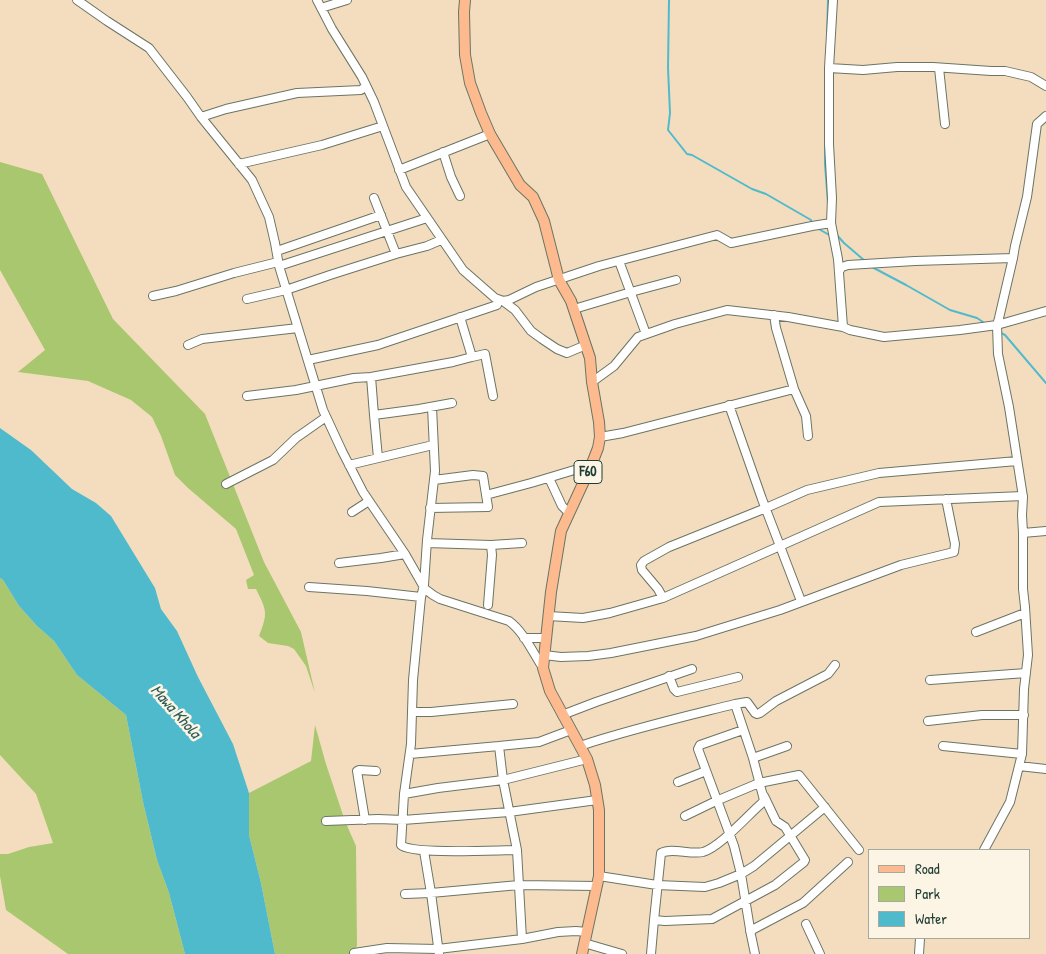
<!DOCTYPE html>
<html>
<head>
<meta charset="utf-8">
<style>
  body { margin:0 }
  #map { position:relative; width:1046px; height:954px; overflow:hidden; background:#f4ddbf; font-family:"Patrick Hand",sans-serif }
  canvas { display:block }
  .legend { position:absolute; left:868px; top:849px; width:162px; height:90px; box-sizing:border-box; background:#fcf5e5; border:1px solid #a4ab9e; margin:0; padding:6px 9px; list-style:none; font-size:15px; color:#1f3d34 }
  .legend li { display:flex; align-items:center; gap:10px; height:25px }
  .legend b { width:25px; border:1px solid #a4ab9e }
</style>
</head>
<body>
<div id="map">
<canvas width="1046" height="954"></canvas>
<ul class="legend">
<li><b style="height:6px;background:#fcba8e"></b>Road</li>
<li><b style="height:14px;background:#a9c76f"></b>Park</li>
<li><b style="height:14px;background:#50bacd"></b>Water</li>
</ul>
</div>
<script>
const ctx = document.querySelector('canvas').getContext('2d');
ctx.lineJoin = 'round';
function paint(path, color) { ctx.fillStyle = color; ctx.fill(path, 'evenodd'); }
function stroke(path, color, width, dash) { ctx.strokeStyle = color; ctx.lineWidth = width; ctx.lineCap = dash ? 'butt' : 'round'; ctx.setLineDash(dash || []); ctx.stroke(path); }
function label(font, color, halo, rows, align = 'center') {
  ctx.font = font + ' "Patrick Hand",sans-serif'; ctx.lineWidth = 5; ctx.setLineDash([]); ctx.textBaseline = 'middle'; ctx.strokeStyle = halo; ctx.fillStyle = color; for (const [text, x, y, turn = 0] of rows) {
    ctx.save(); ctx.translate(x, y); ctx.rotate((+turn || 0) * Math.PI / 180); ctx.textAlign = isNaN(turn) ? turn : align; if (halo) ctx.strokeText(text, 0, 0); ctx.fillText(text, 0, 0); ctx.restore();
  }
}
paint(new Path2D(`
  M0,162L42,174L113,319L205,414L264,562L301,632L315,693L306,666L294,649L288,646L268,643L259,636C268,613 267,611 256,589H248L246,580L254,575L236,529L188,488L175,475L161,436L152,417L131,400L88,381L18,372L45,350L0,270Z
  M0,578L3,580L19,606L37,626L54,641L77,675L126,715L143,802L157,860L169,893L185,954H68L6,910L0,876V854H8L29,847L53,843L36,794L0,755Z
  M315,725L326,764L345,821L356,846L357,945L355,954H275L261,883L249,835V793L311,761Z`), '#a9c76f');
paint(new Path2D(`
  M0,428L31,450L72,489L96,503L111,516L155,588L161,609L177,631L198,677L233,744L249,793V835L261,883L275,954H185L169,893L157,860L143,802L126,715L77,675L54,641L37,626L19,606L3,580L0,578Z`), '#50bacd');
stroke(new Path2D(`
  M669,0L668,68L670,113L668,130L687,154L692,155L752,189L766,194L811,220L812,224
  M827,40L828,0
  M825,133V164L828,203
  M817,228L831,236
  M836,234L844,243L865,261
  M872,267L906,285L950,310L977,318L986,324
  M999,332L1005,335L1046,383`), '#50bacd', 2);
const minor = new Path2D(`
  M77,0L107,21L149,48L187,97L201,117L252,180L269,217L275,243L279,266L323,410L342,451L363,492L405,554L425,589L433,595L440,599L509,621C524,632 533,653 543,668
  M317,0L332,29L362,77L374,102L406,187L463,270L495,298L503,301L509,300L536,287L599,266L717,235L731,243L812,226L831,223
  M833,0L829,68V144L832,198L831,223L838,259L843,327
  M321,8L347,0
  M829,68L863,70L897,67H933L991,71H1005L1031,77L1046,86
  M939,68L945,124
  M201,117L226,109L297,93L361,90L366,86
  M443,152L451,177L460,196
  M239,164L322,145L383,126
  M399,170L490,134
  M374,198L396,254
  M277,251L381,215
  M619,261L646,334
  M279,266L427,218
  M839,271L842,267L848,265L915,261L1013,258
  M153,296L176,291L234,273L278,262
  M247,299L286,290L330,275L396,254L427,246L441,240
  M503,301L515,310L531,331L542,339L557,349L567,353L586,345
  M574,309L631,292L676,280
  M774,315L776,328L794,389L806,416L808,436
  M188,345L202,339L298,328
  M472,357L485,354L493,396
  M308,360L378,345L497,305L499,300
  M592,382L614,366L638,337L675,324L727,310L788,317L843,327L850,330L884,337L960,330L997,325L1046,311
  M247,396L296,390L354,378L371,377
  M452,403L419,409L374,415L371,377L453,362L472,357L460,317
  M729,405L762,499L801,601
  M374,415L378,458
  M600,437L623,433L794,389
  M349,465L433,445
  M549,478L562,506L569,513
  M226,484L273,460L296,438L326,417
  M486,495L531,483L581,468L591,466
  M430,508L488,507L483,476L473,475L434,480
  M352,512L369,501
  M1023,533L1046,531
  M427,543L491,545L492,555L488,605
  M491,545L522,543
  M339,563L381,558L405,554
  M309,587L367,591L421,597L424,585L427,540L435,471L432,407
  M421,597L413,680L411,744L404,794L401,845C412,855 497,850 517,850
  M663,598L658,589L642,570L641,565L644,561L669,547L766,508L807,490L879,473L1017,461
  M548,616L583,618L610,613L663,598L879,502L1023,496
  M976,632L1025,613
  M524,638H546
  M544,655L561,657L588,656L611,653L696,636L780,610L901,565L954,552L955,544L946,499
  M669,676L674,689L677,692L738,677
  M930,680L1026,673
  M735,704L747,702L755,713L757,714L760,713L776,701L828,674L835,665
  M412,712H431L513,704
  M562,715L596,702L692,669
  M928,721L982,715H1024
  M743,730L700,745L698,749L734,846L741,874L751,935L755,954
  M499,746L539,742L571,730
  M580,746C631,729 683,717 735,704L753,758L764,800L762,803C747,816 720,847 703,852C690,855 672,847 661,853L654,920
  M943,746L1022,754
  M753,758L787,746
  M1019,766L1046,769
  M678,782L706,771
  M404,794L438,788L503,780L499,746L410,754
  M685,816L716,801L759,783L799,775L859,850
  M365,820L357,771L359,770L376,771
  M326,821L378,819L403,820L509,812L597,800
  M984,850L1010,802L1022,754L1024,689L1028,655L1025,607L1023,589V533L1022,515L1023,497L1009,407L998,354L997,325L999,318L1013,258L1015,246L1027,197L1037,124L1046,116
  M424,851L431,893L439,954
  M599,876L657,885L705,887L719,883L741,874L754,866L825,807
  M405,894L431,893L519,885L597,886
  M806,924L820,954
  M750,931L803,903L848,862
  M522,939L517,850L503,780L587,759
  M584,943L622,954
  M354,953L387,948L438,949L522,939L558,932L576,931L587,932
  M651,954L654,920L665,921L712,919L775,885L804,862L805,860L785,827L776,821L764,796
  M919,954L920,938`);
const major = new Path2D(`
  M465,0L464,12L465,55L470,83L481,113L490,134L520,185L533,197L544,221L559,280L571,301L590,358L592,382L599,422L600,437L598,448L591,466L561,531L551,592L543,668L550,691L587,759L595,785L599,810V876L582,954`);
stroke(minor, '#6a7565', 10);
stroke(major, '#6a7565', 12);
stroke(minor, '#fff', 8);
stroke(major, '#fcba8e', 10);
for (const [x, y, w] of [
  [588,472,28]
]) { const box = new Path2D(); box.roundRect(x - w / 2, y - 11.5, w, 23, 4); ctx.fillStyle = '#fcf5e5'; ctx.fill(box); stroke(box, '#1f3d34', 1); }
label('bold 14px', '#1f3d34', null, [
  ["F60",588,472]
]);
label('italic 16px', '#2b5c5a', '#fcf5e5', [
  ["Mawa Khola",175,712,48]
]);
</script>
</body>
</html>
